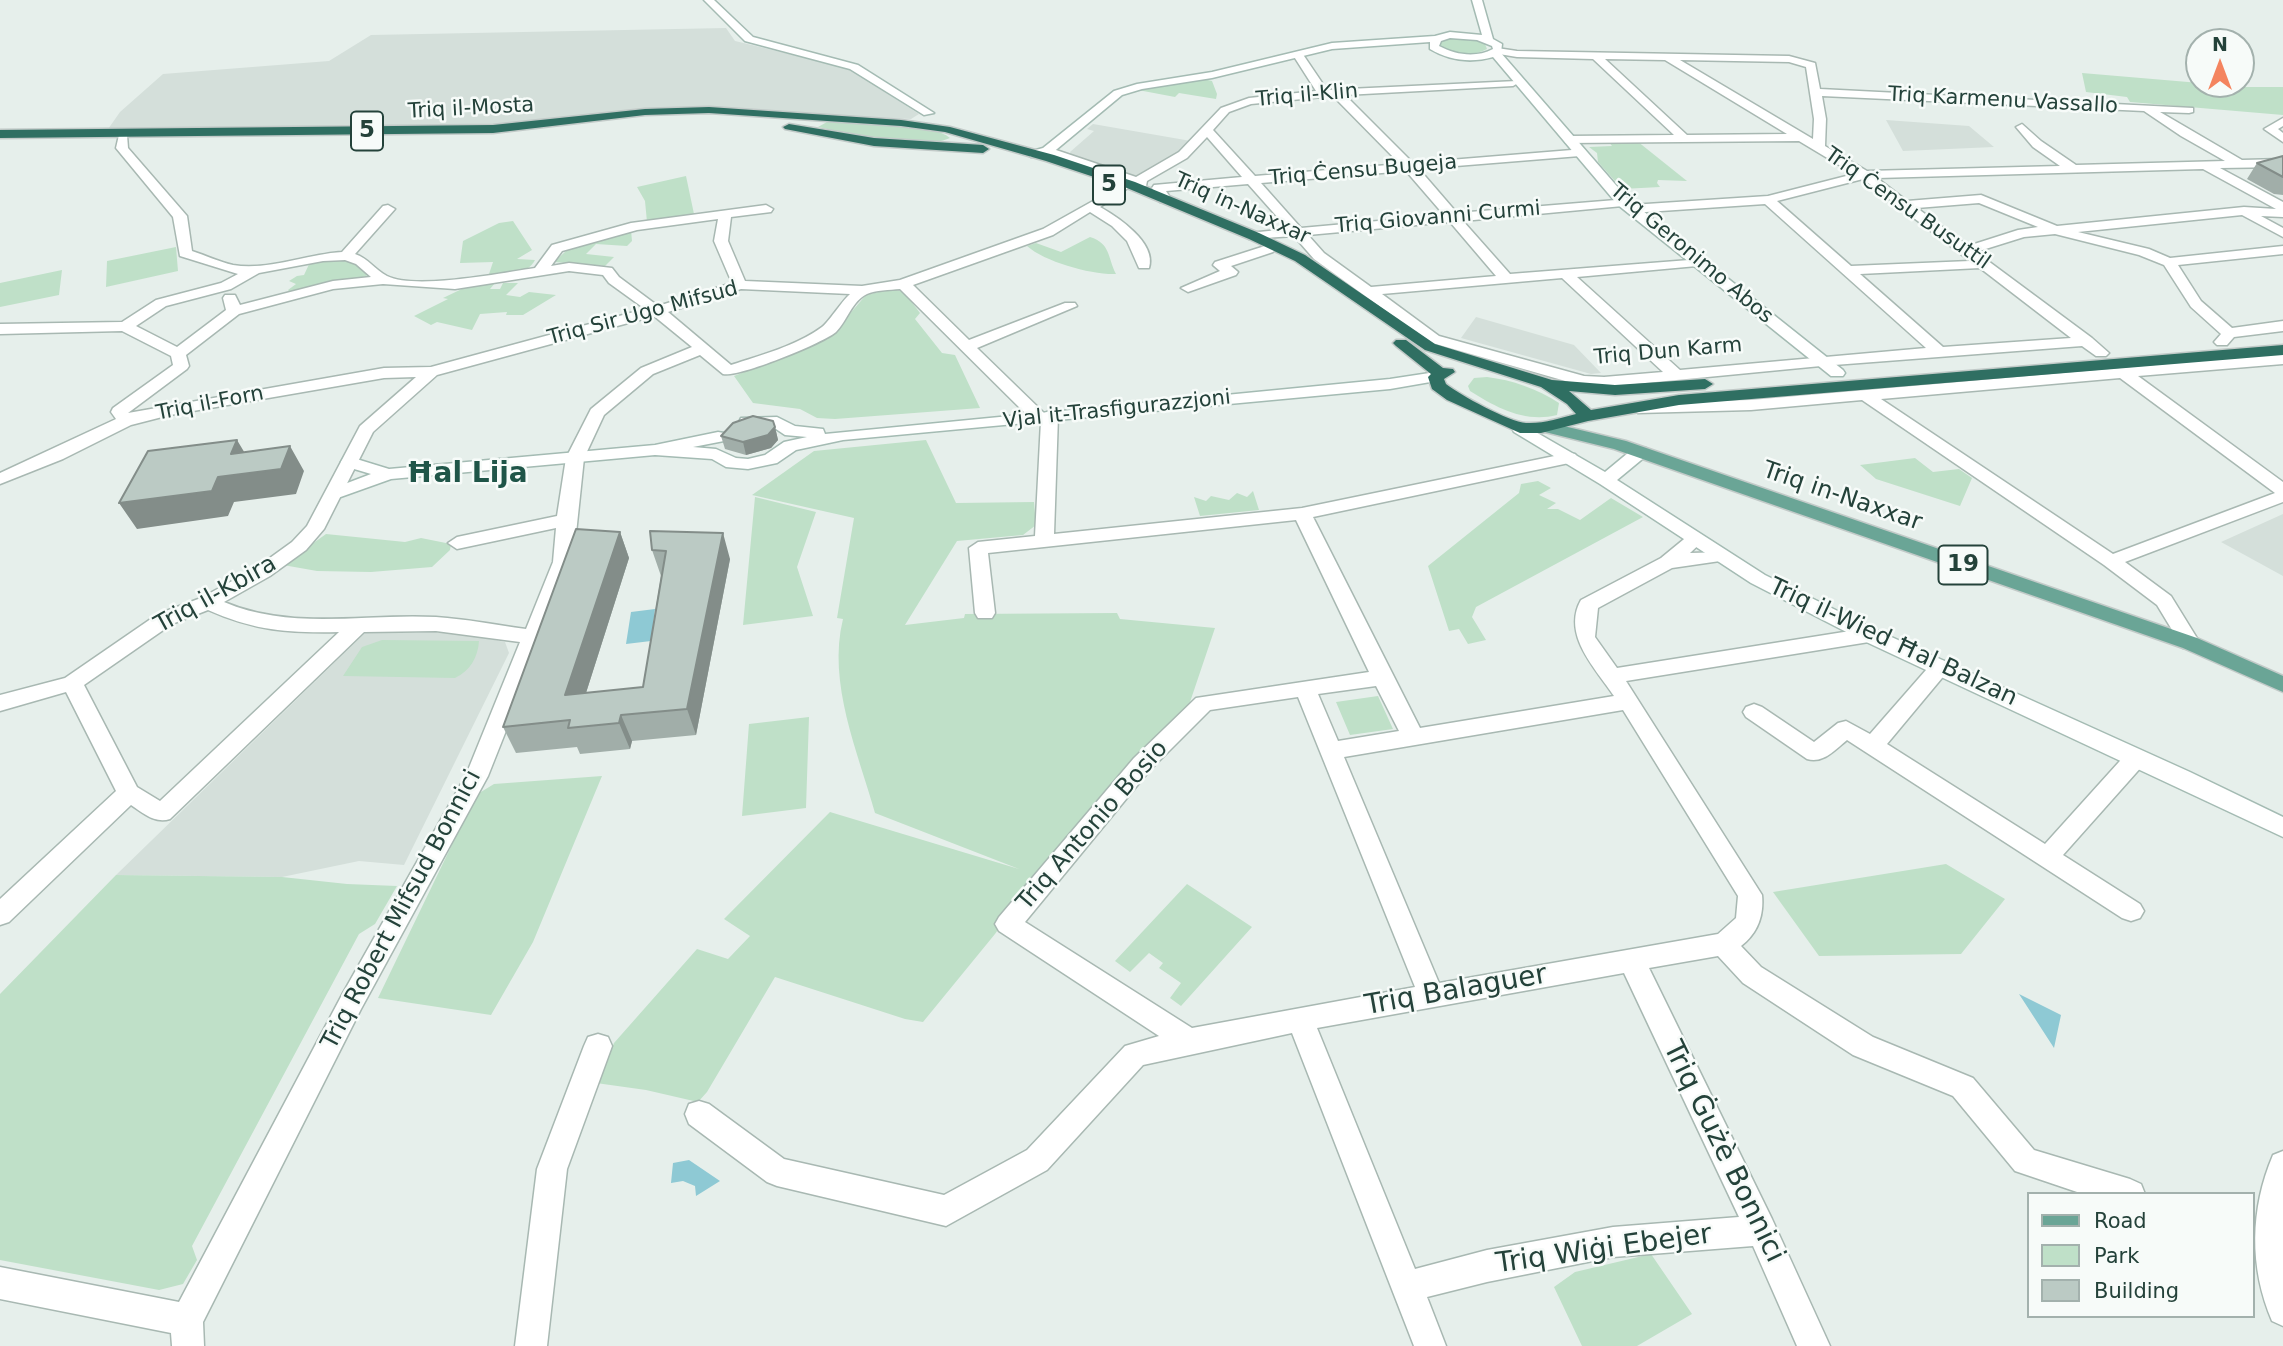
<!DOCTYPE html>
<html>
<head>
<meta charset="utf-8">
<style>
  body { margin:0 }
  #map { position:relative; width:2283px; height:1346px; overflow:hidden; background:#e6efeb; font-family:"DejaVu Sans",sans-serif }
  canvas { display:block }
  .legend { position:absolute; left:2027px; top:1192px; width:228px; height:126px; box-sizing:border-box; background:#f7fbf9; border:2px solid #a3b1ad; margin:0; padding:9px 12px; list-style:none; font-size:21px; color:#24423a }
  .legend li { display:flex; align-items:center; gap:14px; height:35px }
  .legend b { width:35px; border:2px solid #a3b1ad }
  .north { position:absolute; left:2185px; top:28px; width:70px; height:70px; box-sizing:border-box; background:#f7fbf9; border:2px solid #a3b1ad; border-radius:50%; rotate:0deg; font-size:19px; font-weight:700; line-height:28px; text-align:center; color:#24423a }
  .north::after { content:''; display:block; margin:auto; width:24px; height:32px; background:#f4845f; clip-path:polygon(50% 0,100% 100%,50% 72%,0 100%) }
</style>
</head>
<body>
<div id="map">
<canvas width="2283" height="1346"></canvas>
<ul class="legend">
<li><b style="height:9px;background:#6aa596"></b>Road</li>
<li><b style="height:19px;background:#bfe0c8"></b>Park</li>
<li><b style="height:19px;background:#bbcac4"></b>Building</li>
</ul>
<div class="north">N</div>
</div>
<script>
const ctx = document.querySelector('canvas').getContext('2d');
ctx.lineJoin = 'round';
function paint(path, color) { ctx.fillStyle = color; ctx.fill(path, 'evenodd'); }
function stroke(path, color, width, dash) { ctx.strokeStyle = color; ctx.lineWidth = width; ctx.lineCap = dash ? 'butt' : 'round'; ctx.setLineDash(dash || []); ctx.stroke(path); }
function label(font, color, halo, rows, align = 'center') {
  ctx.font = font + ' "DejaVu Sans",sans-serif'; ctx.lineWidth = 5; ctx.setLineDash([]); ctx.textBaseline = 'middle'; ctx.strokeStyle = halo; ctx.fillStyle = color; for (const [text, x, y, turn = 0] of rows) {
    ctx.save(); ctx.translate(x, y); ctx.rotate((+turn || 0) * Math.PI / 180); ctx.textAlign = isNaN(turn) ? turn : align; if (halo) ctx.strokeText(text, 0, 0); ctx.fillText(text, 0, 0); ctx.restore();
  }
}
paint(new Path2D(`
  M726,28L735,41L848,68L919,114L911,119L681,109L526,126L106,132L120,112L163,74L329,61L371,35Z
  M1886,120L1969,126L1994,147L1903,151Z
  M1093,124L1191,141L1176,154L1141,175H1130L1071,155L1070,152L1094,131L1087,129Z
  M1476,317L1574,345L1601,373L1591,374L1461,338Z
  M2283,514V576L2221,542Z
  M365,633H457L505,642L509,653L404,865L359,861L282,877L116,875Z`), '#d4dfda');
paint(new Path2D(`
  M1451,38L1475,39L1485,44L1487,49C1471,58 1455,53 1439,47L1440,41Z
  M2082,73L2247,87H2283V115L2130,102L2127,97L2086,92Z
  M1204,79L1212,81L1217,94L1216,99L1179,93L1175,97L1138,90Z
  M827,122C852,123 935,123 950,138C917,152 853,134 818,127Z
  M1608,141H1637L1687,181L1658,180L1657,183L1660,187L1622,189L1598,162L1597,153L1589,147L1612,146Z
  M686,176L694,214L647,222L645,201L637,187Z
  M513,221L532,250L517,259L535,260C527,275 508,276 492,278L495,274H489L493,262L460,263L463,241L499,223Z
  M631,230L632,241L627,246L596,244L586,254L614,257L605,266L554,262L578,240Z
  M1090,237C1111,244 1107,256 1116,274C1092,275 1045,262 1027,246L1036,243L1061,252Z
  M176,247L178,271L106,287L107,261Z
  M336,259L359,265L371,274L347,283L292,295L288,290L296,284L289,281L297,276L304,275L311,260Z
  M62,270L59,295L0,307V283Z
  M495,283L490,289H500L503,283H518L506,295L520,297L529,292L556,295L523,315H506L507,312L480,314L472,330L437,322L431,325L414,316L448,299L443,298L466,287Z
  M892,289L904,292L920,313L915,319L942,353L955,355L980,408L835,419L817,418L800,409L753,403L734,376L828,339L866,295Z
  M1487,377C1512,380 1538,389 1559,403L1557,415C1525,423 1497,408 1470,391L1468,386L1474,378Z
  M926,440L956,503L1034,502L1036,525L1023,535L957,541L905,625L964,618L965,614L1117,613L1120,619L1215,628L1189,705L1036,875L995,934L923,1022L905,1019L775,977L707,1092L698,1102L646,1090L596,1083L614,1043L697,949L728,959L750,936L724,919L830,812L1019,869L875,813C858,752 827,683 843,619L837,618L854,518L752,495L814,451Z
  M1915,458L1933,472L1959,469L1972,478L1960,506L1876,479L1860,465Z
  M1538,481L1551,488L1539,495L1556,503L1547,509H1558L1580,520L1611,498L1643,517L1476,607L1472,617L1486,640L1468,644L1459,629L1449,631L1428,566L1519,493L1521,484Z
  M1253,491L1259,510L1200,516L1194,497L1206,501L1211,496L1229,500L1237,493L1247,497Z
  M755,497L816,512L797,567L813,616L743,625Z
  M326,534L405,542L421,538L451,544L450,550L432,567L371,572L317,571L283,565Z
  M382,640L479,641C478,657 470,671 455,678L343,676L362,647Z
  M1378,696L1393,729L1350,735L1336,702Z
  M809,717L806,808L742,816L749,724Z
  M602,776L533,942L491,1015L378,998L476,795L494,784Z
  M1946,864L2005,899L1961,954L1819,956L1773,892Z
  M116,875L282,877L347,884L397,886L375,924L359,934L192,1246L197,1260L183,1284L159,1290L0,1260V994Z
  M1187,884L1252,927L1181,1006L1170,998L1181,983L1159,968L1163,963L1149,953L1130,972L1115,961Z
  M1651,1254L1692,1314L1637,1346H1582L1554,1287L1575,1272Z`), '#bfe0c8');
paint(new Path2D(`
  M655,609L651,641L626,644L631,612Z
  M2019,994L2061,1015L2054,1048Z
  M689,1160L720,1181L696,1196L695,1186L683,1181L671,1183L673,1163Z`), '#8ec9d4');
const street = new Path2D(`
  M1497,48L1517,51L1789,56L1815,63L1820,89L2193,108V112L2189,113L2160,112L2242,160L2283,159V167L2220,168L2283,202V217L2261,216L2283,228V237L2242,215L2078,232L2149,249L2170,258L2283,246V254L2178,265L2201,301L2232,328L2283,321V331L2234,337L2227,345H2217L2214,342L2221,334L2191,307L2164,265L2139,255L2055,234L2024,237L1976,252L2092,338L2109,353L2106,356H2096L2082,346L1821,366L1604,387L1583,386L1429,342L1314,259L1294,236L1249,239V233L1288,229L1248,184L1166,191L1171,199L1170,202H1160L1152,188L1154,185L1242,177L1207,137L1187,158L1147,181L1146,186L1128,188L1100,207C1118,217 1157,243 1149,268H1139L1127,241L1112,226L1090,212L1053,235L913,285L969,340L1065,303H1075L1077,306L977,348L1044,413L1050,411L1058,416L1054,534L1302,508L1569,453L1575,454L1578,458L1569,463L1313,517L1420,728L1614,696C1597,670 1561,635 1581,600L1661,558L1689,535L1696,533L1705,539L1690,553L1727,552L1729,556L1727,560L1672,568L1598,608L1595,637L1617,668L1869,628L1876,630L1879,635L1876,640L1869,642L1626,681L1762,895C1764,915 1758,933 1741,946L1761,967L1873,1037L1973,1078L2034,1150L2130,1179L2141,1184L2145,1194H2083L2015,1171L1953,1096L1853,1055L1743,983L1718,956L1649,968L1772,1219L1830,1346H1797L1753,1246L1613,1257L1487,1282L1427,1297L1446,1346H1414L1292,1033L1143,1065L1047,1170L946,1226L777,1186L767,1182L689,1124L685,1114L689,1104L699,1101L709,1104L784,1159L944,1195L1027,1150L1125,1046L1159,1036L999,931L995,924L999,917L1134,758L1196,698L1369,672L1296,520L988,553L995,613L992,618H978L975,613L969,548L978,542L1035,536L1041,421H1033L900,289C890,290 875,290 867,294C852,301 847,321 836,332C823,343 738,378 723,374L700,355L653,374L604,415L584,458L573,562L488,776L361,1009L203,1322L204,1346H172L171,1333L0,1299V1267L179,1302L343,993L466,775L520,642L436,631L364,632L170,819C155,824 143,813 131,805L9,922L0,925V899L116,791L66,692L0,711V695L65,678L158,614L201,598L256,568L292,542L307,526L360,426L416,377L384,378L170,415L131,425L63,459L0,484V473L116,419L111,412L113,408L173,365L171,356L122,331L0,334V324L122,322L156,300L221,283L238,274L180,256L173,217L116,148L119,135H127L128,148L187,216L192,251C205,255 219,262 233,265C268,271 307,254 342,252L383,206L388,205L395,209L355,254C369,259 374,269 387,276C415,290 502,273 535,268L552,245L631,223L766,205L773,209L771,212L731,217L728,241L745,281L862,286L900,280L1043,229L1127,182L1048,156V150H1056L1136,177L1179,152L1221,108L1249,98L1316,91L1293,55L1298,52L1302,53L1327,90L1517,81L1518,83L1513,86L1345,95L1413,163L1584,149V155L1580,156L1419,169L1457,213L1628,199L1629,202L1623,206L1463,221L1510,274L1702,259L1704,262L1697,266L1577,277L1680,370L1926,348L1765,204L1631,213L1624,209L1631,205L1768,196L1854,174L1799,141L1566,143L1564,140L1570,136L1674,135L1593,59L1517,57L1493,53V49ZM1605,59L1665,60L1787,134L1687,135ZM1680,60L1789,62L1806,67L1814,119L1813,139ZM1333,96L1400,164L1255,176L1213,130L1229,112L1251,104ZM1822,96L2144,111L2181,136L2225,161L2076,165L2041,141L2022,124L2016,127L2033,147L2060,166L1867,171L1825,146L1826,119ZM2203,169L2276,209L2244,207L2057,226L1981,195L1907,201L1877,178ZM1406,171L1444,215L1301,228L1261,183ZM1863,179L1970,261L1851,266L1777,201ZM1979,203L2038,227L2018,230L1968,246L1917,208ZM718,219L714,241L732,283L658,306L619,277L612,268L569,263L551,266L562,251L637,230ZM1450,222L1496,276L1371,287L1324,253L1308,235ZM345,260L356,264L371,277L333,281L240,305L235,295H225L223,298L226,310L177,347L136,326L166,306L231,289L259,273L323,261ZM1980,268L2071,338L1943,347L1860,274ZM569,271L603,275L609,283L645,309L431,367L384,368L128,413L187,369L189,366L186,355L239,314L333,289L383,284L455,289ZM1562,278L1663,372L1604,377L1584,376L1439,336L1382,294ZM741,289L850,294C841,302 829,322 822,327C796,346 761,355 731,365L668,312ZM654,316L692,347L641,368L591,409L566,458L557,516L457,537L448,543L457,549L556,528L553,562L526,629C496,625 466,619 436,617C364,613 292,631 224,602L270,576L306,550L324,529L373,432L437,375ZM208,610C255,631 288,633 339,632L160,801L137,787L84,685L172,624ZM1376,686L1399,731L1338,741L1318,694ZM1298,697L1415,987L1192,1028L1025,922L1150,770L1210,710ZM1623,710L1738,896L1736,918L1718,934L1439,983L1344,757ZM1624,973L1739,1217L1613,1227L1487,1250L1415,1269L1317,1028Z
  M2283,118V126L2278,129L2283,133V142L2264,129Z
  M1268,245L1275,249L1273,252L1231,266L1238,272L1236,275L1188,292L1181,288L1220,271L1213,265L1215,262Z
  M2283,354V364L2138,376L2283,482V502L2125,562L2171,596L2200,643L2197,648H2183L2157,605L2104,565L1862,400L1751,410L1638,413L1630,408L1638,403L1751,400ZM2120,378L2275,493L2113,554L1881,399Z
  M1940,660L1947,662L1950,667L1947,672L1887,744L2045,844L2128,752L2136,750L2144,752L2147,758L2144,764L2063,855L2140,904L2144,911L2140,918L2131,921L2122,918L1847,740C1835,750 1823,764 1807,759L1746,717L1743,712L1746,707L1754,704L1762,707L1814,742L1838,723L1846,721L1870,734L1933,662Z
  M598,1034L608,1037L612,1046L567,1169L547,1346H515L537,1169L584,1046L588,1037Z
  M2283,1151V1326L2272,1321C2249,1267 2250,1209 2273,1155Z`);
const secondary = new Path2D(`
  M704,0H714L753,37L858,65L934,113L924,115L850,69L745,41Z
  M1472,0H1482L1493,39L1502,44L1501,53L1628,199L1843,370L1845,373L1843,376H1831L1618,205L1493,57C1472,63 1450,61 1430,49V42L1332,49L1212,78L1142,89L1122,95L1051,154L1031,157L1025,153L1043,148L1114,91L1137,84L1212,72L1332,43L1435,36L1450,32L1482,35ZM1450,38L1477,40L1492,46L1493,49C1476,58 1456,55 1439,46L1441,41Z
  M1436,372L1442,374L1444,377L1442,380L1390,389L843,440L796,450L777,463L748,469L726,467L712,459L655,455L391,479L335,499L326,494L329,490L371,474L344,466L341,462L344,458L350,457L389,469L655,445L718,432L724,433L726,437L724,441L693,447L716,449L736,458L748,459L765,455L784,442L807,437L785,435L773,427L741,426L739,422L741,418L777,417L795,426L823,429L825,434L1390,379Z
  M1520,423L1605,472L1634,448H1646L1649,452L1646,456L1617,480L1765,575L1876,630L2190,772L2283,817V837L1862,640L1751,583L1600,484L1514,432L1512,428Z`);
const primary = new Path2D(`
  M1547,422L1626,441L2197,638L2283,676V692L2183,648L1614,449L1541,431L1539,427Z`);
const highway = new Path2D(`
  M709,107L901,120L950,127L1054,155L1135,182L1259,233L1305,255L1435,344L1552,380L1615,385L1705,379L1713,384L1705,389L1615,395L1569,391L1591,410L1679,395L2283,345V355L1679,405L1588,421L1541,433H1520L1447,400L1432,389L1428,377L1431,374L1396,346L1393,343L1396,340H1406L1443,368L1453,369L1455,372L1444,379L1446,384C1460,395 1509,422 1526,423C1543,424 1560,418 1576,414L1567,404L1541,387L1425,350L1295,261L1249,239L1127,188L1046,161L945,132L901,126L709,113L645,115L493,133L0,138V130L493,125L645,109Z
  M789,124L874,138L983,145L989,149L983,153L874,146L785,129L783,127Z`);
stroke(street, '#a8b8b2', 3);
stroke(secondary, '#a4bbb3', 3);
stroke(primary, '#c2cac8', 3);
stroke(highway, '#c2cac8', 3);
paint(street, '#fff');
paint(secondary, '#fff');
paint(primary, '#6aa596');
paint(highway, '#2f6f62');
paint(new Path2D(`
  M2283,156V195L2274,194L2247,179L2257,163Z
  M775,427L778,440L771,448L746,455L725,449L721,436Z
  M650,531L730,559L696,735L632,741L630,749L580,754L577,747L516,753L503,727L620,532L629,558L586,693L643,687L661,576L652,550Z`), '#a1aea9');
paint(new Path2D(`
  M775,427L778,440L771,448L746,455L743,442Z
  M237,440L252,465L290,446L304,471L296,494L234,502L228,516L137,529L119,503L231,454Z
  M620,532L629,558L577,721L565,695Z
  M723,533L730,559L696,735L687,709Z
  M621,715L632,741L630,749L619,723Z`), '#838d89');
const building = new Path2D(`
  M2283,156V177L2257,163Z
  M753,416L773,421L775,427L768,435L743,442L721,436L733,423Z
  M237,440L231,454L290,446L281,469L218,477L212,491L119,503L148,451Z
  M576,529L620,532L565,695L643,687L666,551L652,550L650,531L723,533L687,709L621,715L619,723L568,728L570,720L503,727Z`);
paint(building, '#bbcac4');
stroke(building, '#838d89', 2);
label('21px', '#24423a', '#f7fbf9', [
  ["Triq il-Klin",1307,96,-5],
  ["Triq Karmenu Vassallo",2003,101,3],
  ["Triq il-Mosta",471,109,-3],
  ["Triq Ċensu Bugeja",1363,171,-5],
  ["Triq in-Naxxar",1242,209,24],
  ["Triq Ċensu Busuttil",1907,209,35],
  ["Triq Giovanni Curmi",1438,218,-5],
  ["Triq Geronimo Abos",1691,254,40],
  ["Triq Sir Ugo Mifsud",643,314,-15],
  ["Triq Dun Karm",1668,352,-5],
  ["Triq il-Forn",210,404,-11],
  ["Vjal it-Trasfigurazzjoni",1117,410,-6]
]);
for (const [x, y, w] of [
  [367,131,32],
  [1109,185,32],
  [1963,565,49]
]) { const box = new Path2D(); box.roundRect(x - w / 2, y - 19.5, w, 39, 5); ctx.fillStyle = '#f7fbf9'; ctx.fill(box); stroke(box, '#24423a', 2); }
label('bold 23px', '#24423a', null, [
  ["5",367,131],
  ["5",1109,185],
  ["19",1963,565]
]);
label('24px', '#24423a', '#f7fbf9', [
  ["Triq in-Naxxar",1842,497,19],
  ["Triq il-Kbira",216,595,-29],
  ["Triq il-Wied Ħal Balzan",1893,643,25],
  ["Triq Antonio Bosio",1093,826,-49],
  ["Triq Robert Mifsud Bonnici",402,910,-62]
]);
label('bold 28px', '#1f5548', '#f7fbf9', [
  ["Ħal Lija",467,475]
]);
label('28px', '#24423a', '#f7fbf9', [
  ["Triq Balaguer",1456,991,-10],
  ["Triq Ġużè Bonnici",1723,1152,64],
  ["Triq Wiġi Ebejer",1604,1250,-8]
]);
</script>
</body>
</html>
